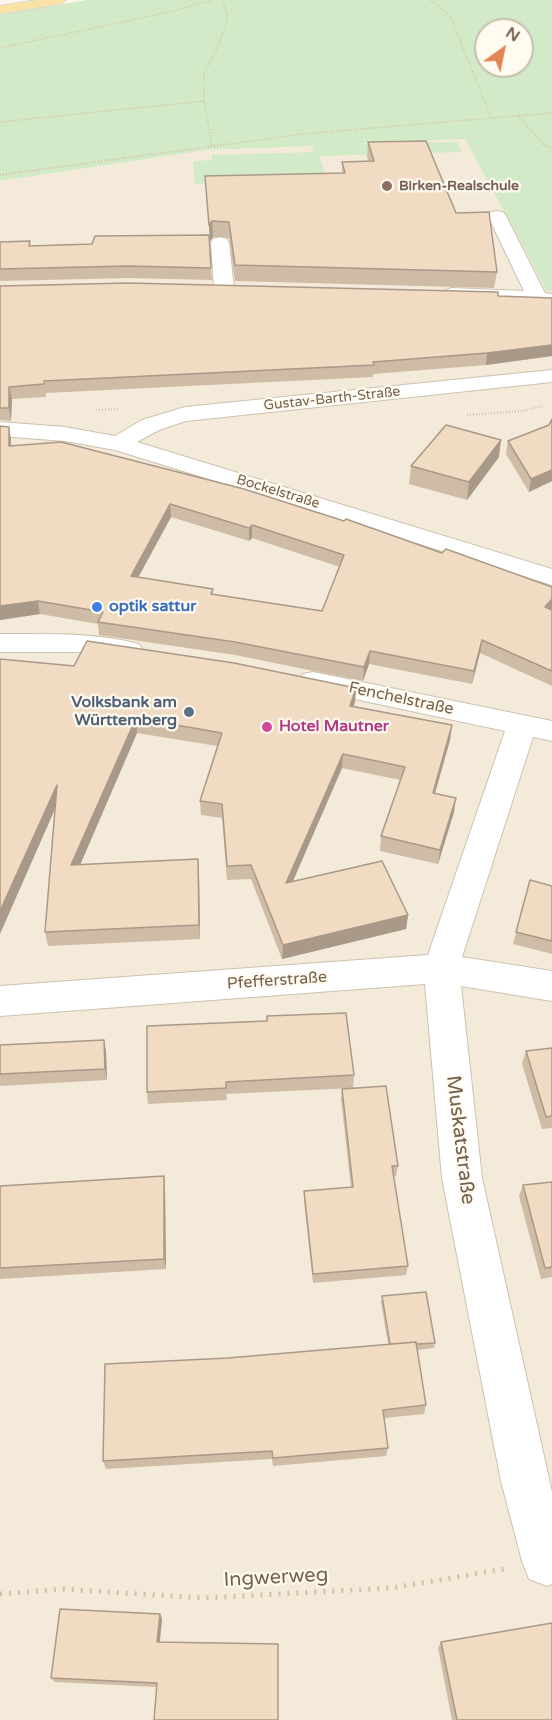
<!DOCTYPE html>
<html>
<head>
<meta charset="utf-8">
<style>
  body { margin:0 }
  #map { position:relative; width:552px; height:1720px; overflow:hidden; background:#fcf7ea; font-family:"Varela Round",sans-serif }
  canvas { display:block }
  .north { position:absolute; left:474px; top:18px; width:60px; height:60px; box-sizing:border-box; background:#fffbf1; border:2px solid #c9bdaf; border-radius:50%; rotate:33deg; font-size:16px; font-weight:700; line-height:24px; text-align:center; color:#77614d }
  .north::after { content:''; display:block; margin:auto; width:21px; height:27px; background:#e28554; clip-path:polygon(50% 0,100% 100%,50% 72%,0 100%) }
</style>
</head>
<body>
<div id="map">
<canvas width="552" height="1720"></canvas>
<div class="north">N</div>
</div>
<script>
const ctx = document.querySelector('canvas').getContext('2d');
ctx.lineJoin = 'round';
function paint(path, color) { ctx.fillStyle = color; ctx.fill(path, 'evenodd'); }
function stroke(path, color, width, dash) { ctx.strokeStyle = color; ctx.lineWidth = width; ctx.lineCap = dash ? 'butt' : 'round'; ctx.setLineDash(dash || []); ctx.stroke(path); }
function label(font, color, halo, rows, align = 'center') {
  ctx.font = font + ' "Varela Round",sans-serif'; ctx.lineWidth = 4.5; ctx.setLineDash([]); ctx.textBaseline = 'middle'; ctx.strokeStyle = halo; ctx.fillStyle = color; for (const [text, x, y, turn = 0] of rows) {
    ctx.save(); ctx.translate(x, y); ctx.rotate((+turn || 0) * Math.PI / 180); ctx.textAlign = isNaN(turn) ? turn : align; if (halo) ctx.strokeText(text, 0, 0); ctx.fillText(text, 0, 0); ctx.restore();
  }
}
paint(new Path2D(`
  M465,139L547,291L552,292V1720H0V181L207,150Z`), '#f4ead9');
paint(new Path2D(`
  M87,0H552V292L547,291L465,139L349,144L457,142L462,152L320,156L326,180L195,184L193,161L212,160V155L313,152L312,146L207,150L0,181V14ZM486,30H522V66H486Z`), '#d2eac8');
const minor = new Path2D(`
  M497,211L503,212L506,216L545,293L552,294V306L537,303L452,300L445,298L442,294L445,290L452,288L524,291L488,216L491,212Z
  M220,237L227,239L229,243L234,288L231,292H217L214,288L211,243L213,239Z
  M552,370V382L186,421L159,430L137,442L552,569V585L115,450L65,441L0,436V422L65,427L115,436L142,420L185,407Z
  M0,634C46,634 94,632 139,644L143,650L139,656L129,659L79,652H0Z
  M313,672L552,721V741L533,737L462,957L552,971V1001L461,986L482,1178L552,1492V1584L547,1586L529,1579L522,1561L501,1481L442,1178L425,984L0,1016V986L428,955L505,731L303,688L299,681L303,674Z`);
const major = new Path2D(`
  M37,0H66L60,4L0,14V6Z`);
stroke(minor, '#cec1af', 2);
stroke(major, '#dcd6d1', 2);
stroke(new Path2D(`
  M431,0L450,16L491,117
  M0,48L173,11L213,0
  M517,115L546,146
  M0,122L204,101
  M212,145L204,101V74L219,44L228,17L222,0
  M217,146L302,134L552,113`), '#d6bea5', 1.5, [1, 2]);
stroke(new Path2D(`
  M543,144L552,148
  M0,175L228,144
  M96,410L118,409
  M467,415L522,411L543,406`), '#d6bea5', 2, [1, 2]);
stroke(new Path2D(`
  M0,1594L62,1589L204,1598L392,1588L504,1569`), '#d6bea5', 5, [2, 7]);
paint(minor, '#fff');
paint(major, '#f8e3a5');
paint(new Path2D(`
  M368,142L456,213L497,272L494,288L235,281L229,238L213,237L210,241L205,176L342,173V162H369L367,157Z
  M0,242L211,268L212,280L129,278L0,281Z
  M0,286L498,296L552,298V356L486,365L373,374V377L46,393V397L12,399L11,421L0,420Z
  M552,419V481L529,492L506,454L508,441L549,425Z
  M11,439V446L442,553L552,587V608L551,610H552V686L480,653L472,684L369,664L363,681L235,655L99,635L98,624L40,614L0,620ZM171,517L249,541L252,538L340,567L322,611L213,594V589L138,577Z
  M499,457L467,500L409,484L411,466Z
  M74,666L356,688L355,702L354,706L452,725L450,740L435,793L454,812L438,864L380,851L381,836L400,780L342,768L293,881L408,915L406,929L282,959L251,879L227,880L222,818L201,815L200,801L217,746L137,733L80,865L199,873L200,939L48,946L45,932L55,810Z
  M530,880L552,886V954L513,944Z
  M147,1026L354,1075L353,1088L226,1094L227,1100L148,1104L147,1092Z
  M104,1040L106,1051L107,1080L0,1086V1045Z
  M552,1048V1128L542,1129L522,1064L526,1051Z
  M342,1089L398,1166L396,1176H393L408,1266L406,1275L313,1283L304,1201V1191L351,1188L341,1099Z
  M164,1176L165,1188L166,1269L0,1279V1186Z
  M552,1182V1277L541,1279L519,1196L523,1185Z
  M382,1296L435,1343L434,1348L417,1350L426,1405L424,1414L384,1418L388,1448L386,1456L273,1466L272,1459L106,1469L103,1461L228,1358L388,1344L381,1302Z
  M160,1614L162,1619L156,1687L55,1682L51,1678Z
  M441,1642L552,1720H452L438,1648Z`), '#cfbca7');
paint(new Path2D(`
  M212,221L213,237L210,241L209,225Z
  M552,345V356L486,365L487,353Z
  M9,387L12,399L11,421L9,408Z
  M9,427L11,439V459L9,446Z
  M501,440L499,457L467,500L469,482Z
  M552,470V481L529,492L531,479Z
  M170,504L171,517L132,589L131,576Z
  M252,525V538L249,541V528Z
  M552,599V608L543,620L545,607Z
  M38,601L40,614L0,620V606Z
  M482,640L480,653L472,684L474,671Z
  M370,651L369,664L363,681L364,667Z
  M356,688L355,702L349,720L350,706Z
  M136,718L137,733L74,879L71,865Z
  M452,725L450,740L431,807L433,793Z
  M343,754L342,768L286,897V883Z
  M57,785L59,800L0,934V911Z
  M456,798L454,812L438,864L440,850Z
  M198,859L199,873L200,939L199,925Z
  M408,915L406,929L282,959L283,945Z
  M104,1040L106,1051L107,1080L105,1069Z
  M164,1176L165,1188L166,1269L164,1259Z
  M160,1614L162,1619L159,1647L157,1642Z`), '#a99988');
const building = new Path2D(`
  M426,141L456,213L489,212L497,272L235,265L229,222L212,221L209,225L205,176L345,173L342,162L374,161L368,142Z
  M209,235L211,268L128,266L0,269V242L30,241L29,246L92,244L95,236Z
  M128,283L498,292V296L552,298V345L487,353L373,362L374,365L44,381V384L9,387V408H0V286Z
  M552,419V470L531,479L508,441L549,425Z
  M446,425L501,440L469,482L411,466Z
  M0,426L9,427V446L61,442L244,489L344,521L346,519L442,553L446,549L552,587V599L545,607L552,610V671L482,640L474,671L370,651L364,667L235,642L98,622L103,612L38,601L0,606ZM170,504L249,528L252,525L344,555L322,611L211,594L213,589L131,576Z
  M87,641L234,663L356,688L350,706L452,725L433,793L456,798L440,850L381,836L405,767L343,754L286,883L382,861L408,915L283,945L251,865L227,866L222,804L200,801L222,733L136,718L71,865L198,859L199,925L45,932L57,785L0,911V659L74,666Z
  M530,880L552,886V941L516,932Z
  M346,1013L354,1075L226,1082V1088L147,1092V1026L267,1021V1016Z
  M104,1040L105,1069L0,1074V1045Z
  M552,1048V1116L546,1117L526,1051Z
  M386,1086L398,1166H392L408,1266L313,1274L304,1191L353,1187L342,1089Z
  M164,1176V1259L0,1268V1186Z
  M552,1182V1267L545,1268L523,1185Z
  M426,1292L435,1343L416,1344V1342L390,1344L382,1296Z
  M416,1342L426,1405L383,1410L388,1448L273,1458L272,1451L103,1461L105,1364L228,1358Z
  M60,1609L160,1614L157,1642L278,1644V1720H154L157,1683L51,1678Z
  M552,1623V1720H457L441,1642Z`);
paint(building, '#f1dbc2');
stroke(building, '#a99988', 1.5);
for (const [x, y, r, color] of [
  [387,186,6,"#8d6e63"],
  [97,607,6,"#3f7fe0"],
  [189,712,6,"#5c6f8a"],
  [267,727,6,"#d1479c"]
]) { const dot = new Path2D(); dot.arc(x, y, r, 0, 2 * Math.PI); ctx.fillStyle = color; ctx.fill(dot); stroke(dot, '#fffbf1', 2); }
label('bold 14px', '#785e54', '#fffbf1', [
  ["Birken-Realschule",399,186]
], 'left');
label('14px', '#77614d', '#fffbf1', [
  ["Gustav-Barth-Straße",332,399,-6],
  ["Bockelstraße",278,492,17]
]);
label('bold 16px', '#366cbe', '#fffbf1', [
  ["optik sattur",109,607]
], 'left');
label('16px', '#77614d', '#fffbf1', [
  ["Fenchelstraße",401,699,12],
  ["Pfefferstraße",277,981,-4]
]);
label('bold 16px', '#4e5e75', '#fffbf1', [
  ["Volksbank am",177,703],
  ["Württemberg",177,721]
], 'right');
label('bold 16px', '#b23c85', '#fffbf1', [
  ["Hotel Mautner",279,727]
], 'left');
label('20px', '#77614d', '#fffbf1', [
  ["Muskatstraße",460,1140,83],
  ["Ingwerweg",276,1578,-3]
]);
</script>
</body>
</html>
